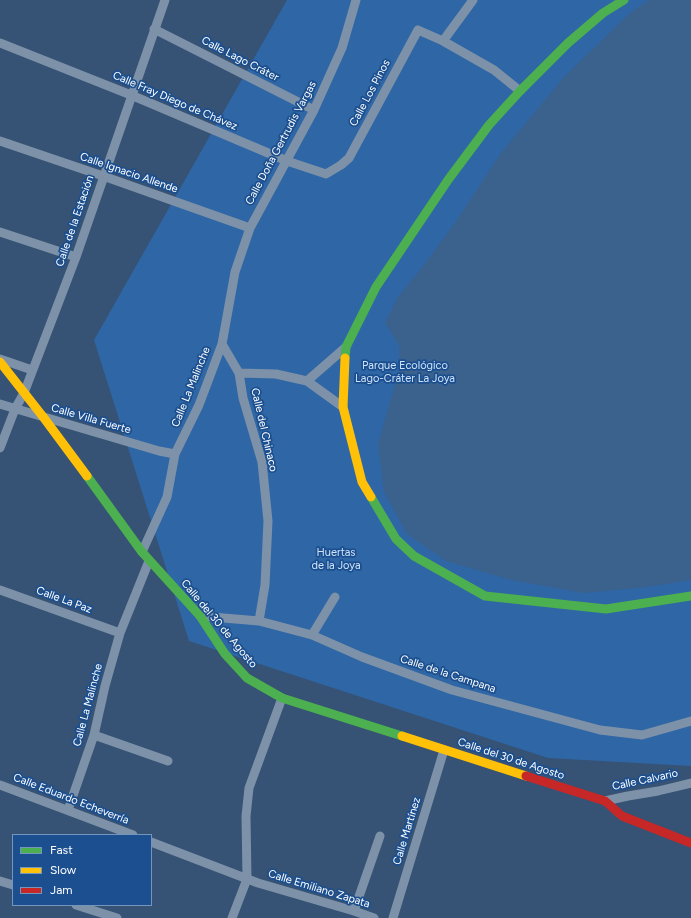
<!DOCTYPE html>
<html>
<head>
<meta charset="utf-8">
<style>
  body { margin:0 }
  #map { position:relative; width:691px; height:918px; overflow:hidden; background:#365274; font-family:Figtree,sans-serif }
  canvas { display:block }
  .legend { position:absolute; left:12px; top:834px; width:140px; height:72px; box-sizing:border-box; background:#1b4f8f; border:1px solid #7695bc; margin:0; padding:5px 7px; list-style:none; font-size:12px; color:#fff }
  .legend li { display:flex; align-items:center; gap:8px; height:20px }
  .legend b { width:20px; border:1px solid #7695bc }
</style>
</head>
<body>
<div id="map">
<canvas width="691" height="918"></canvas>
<ul class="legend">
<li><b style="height:5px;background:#4caf50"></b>Fast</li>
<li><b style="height:5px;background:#ffc107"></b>Slow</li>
<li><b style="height:5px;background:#c62828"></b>Jam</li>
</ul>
</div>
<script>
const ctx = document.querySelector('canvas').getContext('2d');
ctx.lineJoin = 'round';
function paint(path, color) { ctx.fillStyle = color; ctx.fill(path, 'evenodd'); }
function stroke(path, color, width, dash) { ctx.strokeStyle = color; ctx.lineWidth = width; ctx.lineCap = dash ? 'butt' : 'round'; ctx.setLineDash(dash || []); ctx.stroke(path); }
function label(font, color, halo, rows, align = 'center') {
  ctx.font = font + ' Figtree,sans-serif'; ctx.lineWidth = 3.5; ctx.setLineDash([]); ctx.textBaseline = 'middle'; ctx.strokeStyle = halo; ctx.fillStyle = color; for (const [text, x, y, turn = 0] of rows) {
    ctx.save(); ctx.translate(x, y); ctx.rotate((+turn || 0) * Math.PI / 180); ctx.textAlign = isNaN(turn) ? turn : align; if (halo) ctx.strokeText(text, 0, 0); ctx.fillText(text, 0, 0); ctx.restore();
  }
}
paint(new Path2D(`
  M287,0H691V766L548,758L189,641L94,340Z`), '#2f66a5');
paint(new Path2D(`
  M649,0H691V580L647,587L584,593L511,580L446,561L407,534L384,492L378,444L400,367L399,345L385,323L398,297L424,265L457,220L501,153L564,77L631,12Z`), '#3b618d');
stroke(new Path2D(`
  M154,29L314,110
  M443,41L473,0
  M0,43L131,95L287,161L326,174L341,165L349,158L418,30L443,41L494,70L520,91
  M0,141L103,176L250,228
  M0,232L76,257
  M222,344L239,373L243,398L262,462L268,521L265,585L259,621
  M0,359L32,370
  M239,373L276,374L307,381L343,407
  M307,381L346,347
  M0,404L159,451L175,454
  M0,448L15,409L24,393L76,257L165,0
  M142,552L167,497L175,454L199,405L222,344L235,272L250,228L314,110L342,48L356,0
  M0,590L120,633
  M200,616L259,621L312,635L362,657L452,690L600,730L642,735L691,721
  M312,635L335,597
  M94,735L168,761
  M0,785L133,835
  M605,801L628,796L658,791L691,783
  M68,810L94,735L105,686L120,633L149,561
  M151,842L258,883L354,911L374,918
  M0,881L13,885
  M76,905L117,918
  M354,911L380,836
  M232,918L247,879L246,816L249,788L282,698
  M393,918L444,750`), '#7d92a8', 9);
stroke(new Path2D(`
  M345,358L346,347L376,287L448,180L489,125L520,91L568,43L603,13L624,0
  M87,476L142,552L200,616L225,654L247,678L282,698L402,736
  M371,497L396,539L414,556L485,596L606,609L691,596`), '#4caf50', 9);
stroke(new Path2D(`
  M345,358L343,407L362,482L371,497
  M0,362L44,418L87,476
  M402,736L526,776`), '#ffc107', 9);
stroke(new Path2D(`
  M526,776L605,801L622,816L691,843`), '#c62828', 9);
label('11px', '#fff', '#1b4f8f', [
  ["Calle Lago Cráter",240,59,27],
  ["Calle Los Pinos",370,93,-62],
  ["Calle Fray Diego de Chávez",175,101,23],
  ["Calle Doña Gertrudis Vargas",281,143,-62],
  ["Calle Ignacio Allende",129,173,19],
  ["Calle de la Estación",75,221,-71],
  ["Calle La Malinche",191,387,-68],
  ["Calle Villa Fuerte",91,419,16],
  ["Calle del Chinaco",264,430,77],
  ["Calle La Paz",64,600,20],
  ["Calle del 30 de Agosto",219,624,50],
  ["Calle de la Campana",448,674,18],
  ["Calle La Malinche",88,705,-75],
  ["Calle del 30 de Agosto",511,759,18],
  ["Calle Calvario",645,780,-12],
  ["Calle Eduardo Echeverría",71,799,21],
  ["Calle Martínez",407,831,-73],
  ["Calle Emiliano Zapata",319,889,17]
]);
label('11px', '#cfe3fa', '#1b4f8f', [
  ["Parque Ecológico",405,366],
  ["Lago-Cráter La Joya",405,379],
  ["Huertas",336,553],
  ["de la Joya",336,566]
]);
</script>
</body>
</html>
